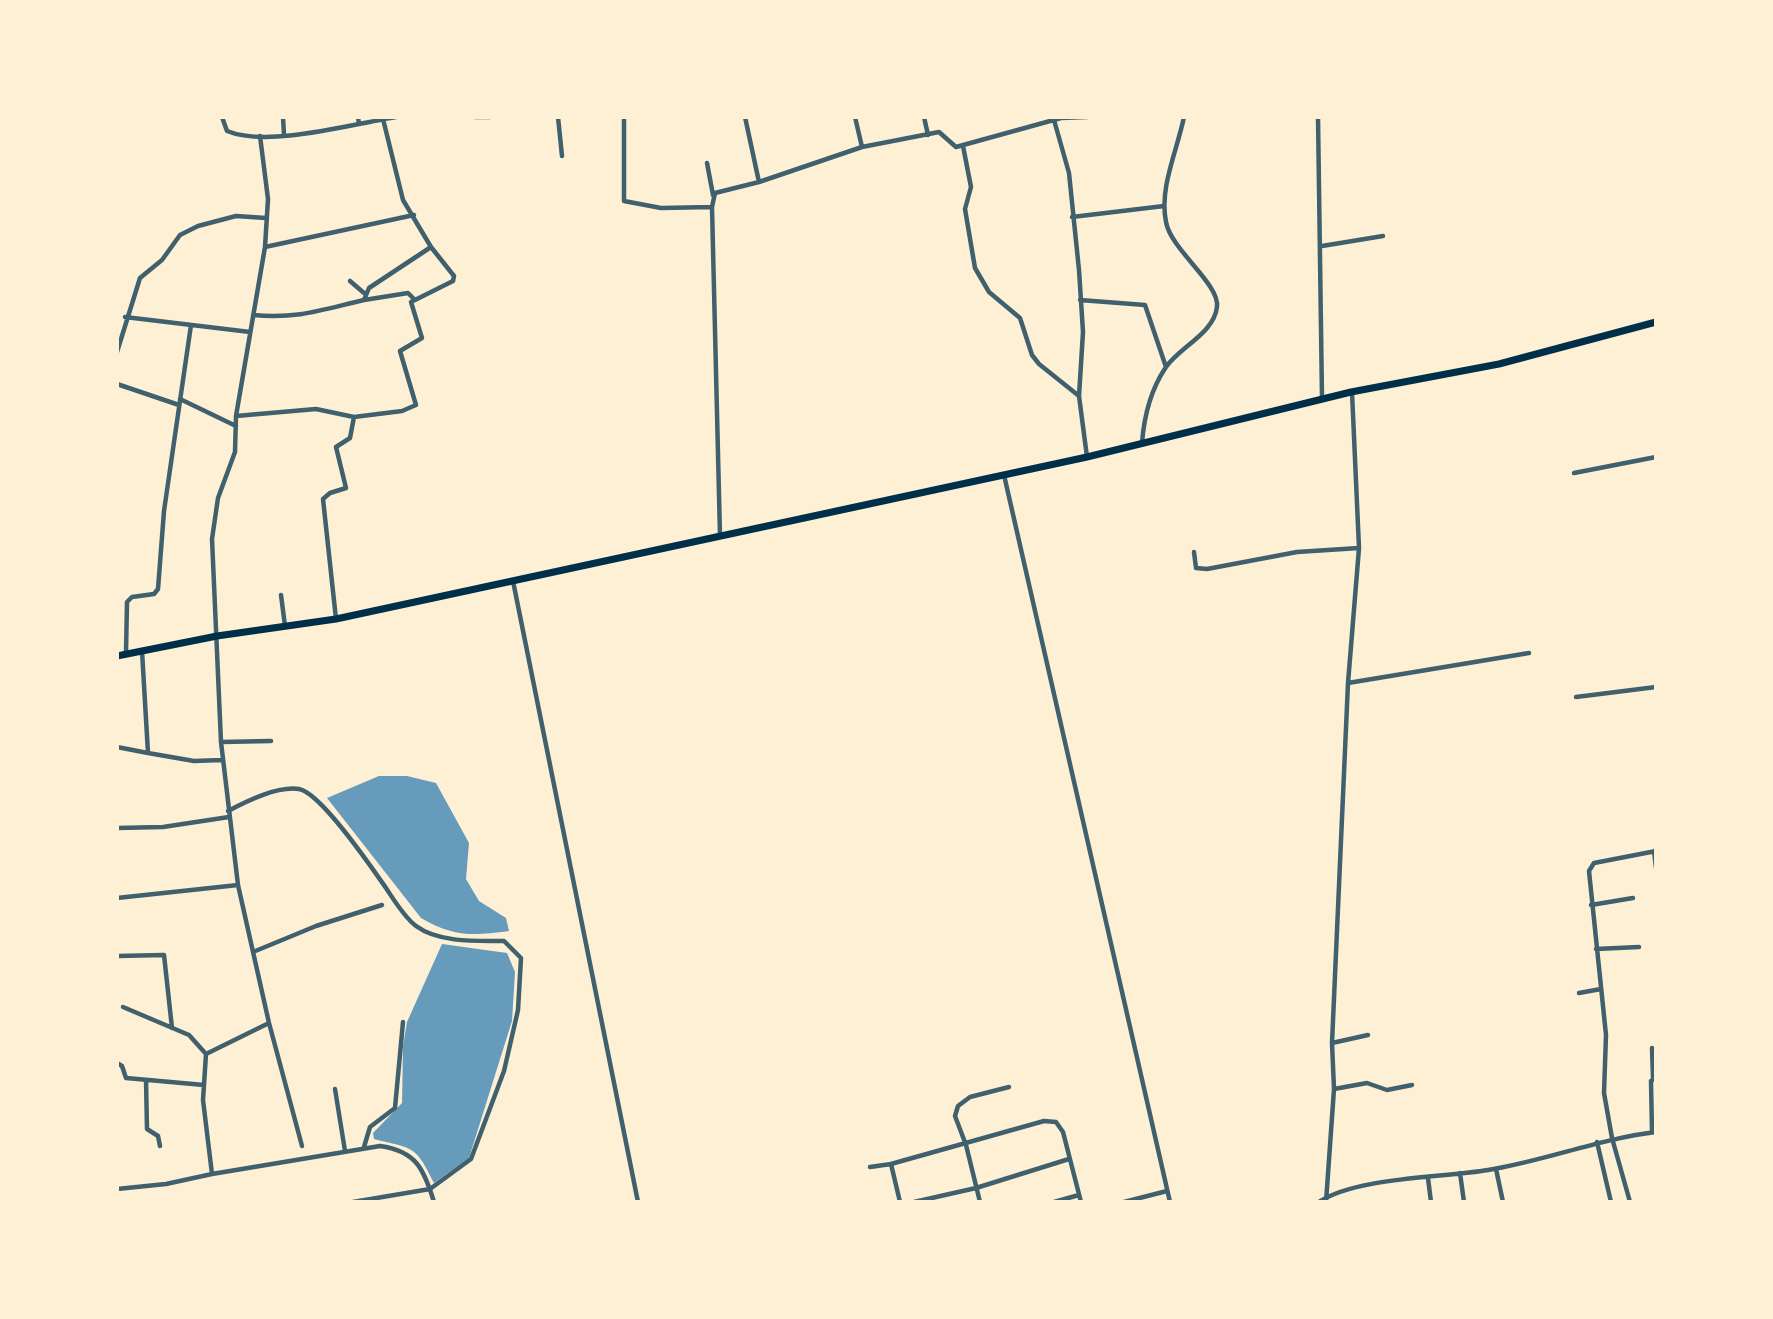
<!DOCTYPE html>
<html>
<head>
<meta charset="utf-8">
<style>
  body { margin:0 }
  #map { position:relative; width:1773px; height:1319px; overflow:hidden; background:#fdf0d5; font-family:"Space Grotesk",sans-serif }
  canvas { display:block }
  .frame { position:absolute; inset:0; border:119px solid #fdf0d5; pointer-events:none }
</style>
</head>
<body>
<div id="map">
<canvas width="1773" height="1319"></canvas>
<div class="frame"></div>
</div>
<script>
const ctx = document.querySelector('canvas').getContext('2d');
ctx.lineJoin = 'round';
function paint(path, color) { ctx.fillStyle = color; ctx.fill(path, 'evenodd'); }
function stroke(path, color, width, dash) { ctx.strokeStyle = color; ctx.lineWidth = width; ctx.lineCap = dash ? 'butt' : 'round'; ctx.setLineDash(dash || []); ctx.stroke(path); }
paint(new Path2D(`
  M379,776H407L436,783L469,843L466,879L479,901L506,918L509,931C472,936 454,937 421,918L327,798Z
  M442,944L507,953L515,972L512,1021L469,1158L434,1183C415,1144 413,1149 374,1139L373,1133L402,1103L403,1046L407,1022Z`), '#669bbc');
stroke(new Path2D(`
  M222,117L227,131C268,148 352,124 396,117
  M283,117L284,135
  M358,117L359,124
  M475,117H490
  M558,117L562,156
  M624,117V201L661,208L712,207
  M745,117L759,182
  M855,117L862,147
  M924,117L928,135
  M1318,117L1322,398
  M1054,120L1069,173L1079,270L1083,332L1079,396
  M963,146L971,187L965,209L975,268L989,292L1020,318L1032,355L1039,364L1079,396L1087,457
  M707,163L713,195
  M1072,217L1164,206
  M1322,246L1383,236
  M265,247L414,215
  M350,281L364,293
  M364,300L408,293L414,299
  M1080,300L1145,305L1166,367
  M253,315C298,319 321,310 364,300L369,288L431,247
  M125,317L250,332
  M117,352L140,278L162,260L180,235L198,226L236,216L266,218
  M117,384L179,405
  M1352,392L1359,548L1348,683L1529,653
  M180,399L236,426
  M236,416L316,409L354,417L402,411L416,405L400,351L422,338L411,302L453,281L454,276L431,247L403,200L383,119
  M1142,443C1144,417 1151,389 1166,367C1180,347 1214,333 1217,307C1220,284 1171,250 1166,222C1159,188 1177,151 1184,117
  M1574,473L1656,457
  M1004,475L1170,1202
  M720,536L712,207L715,193L759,182L862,147L939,132L956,147L1061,118L1087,117
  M1194,552L1196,568L1207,569L1297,552L1359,548
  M513,581L638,1202
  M281,595L285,626
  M336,619L323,499L330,493L346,488L336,447L350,438L354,417
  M142,651L148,753L194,761L222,760
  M126,653L127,602L132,597L154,594L158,589L164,511L191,325
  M1576,697L1656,687
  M221,742L271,741
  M117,747L148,753
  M228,811C247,801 277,786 299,789C321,793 372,868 386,888C394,900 404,917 416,926C439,943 477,941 504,941L521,958L518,1010L504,1071L471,1159L430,1189L353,1202
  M117,828L163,827L229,817
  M1654,851L1656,868
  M238,885L221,742L212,539L218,498L235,452L236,416L265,247L268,199L260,136
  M117,898L238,885L269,1023L302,1146
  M1591,905L1633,898
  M1596,949L1639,947
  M253,952L316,926L382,905
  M117,956L164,955L172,1028
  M1579,993L1601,989
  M123,1007L189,1035L206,1054L203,1100L212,1174L380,1146C416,1151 424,1169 434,1202
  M1332,1043L1368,1035
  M1652,1048L1653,1078
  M206,1054L269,1023
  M117,1063L122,1066L126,1078L204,1085
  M146,1080L147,1129L158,1136L160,1146
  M335,1089L345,1151
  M1334,1089L1367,1083L1387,1090L1412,1085
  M1652,1132L1651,1081L1656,1078
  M1597,1142L1611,1202
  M364,1147L370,1127L395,1108L403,1022
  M870,1167L891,1164
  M1496,1169L1503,1202
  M1460,1173L1464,1202
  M1428,1178L1431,1202
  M117,1189L166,1184L212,1174
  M900,1202L891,1164L1044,1121L1056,1122L1063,1132L1081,1202
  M914,1202L976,1188L1069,1159
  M980,1202L966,1145L955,1116L958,1106L970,1097L1009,1087
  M1054,1202L1079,1195
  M1124,1202L1167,1191
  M1319,1202C1357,1177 1441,1178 1488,1170C1545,1161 1598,1139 1656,1132
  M1326,1202L1334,1089L1332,1043L1348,683
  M1630,1202L1612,1138L1604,1093L1606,1035L1589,871L1594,863L1656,851`), '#3f606c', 4.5);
stroke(new Path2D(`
  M117,656L217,636L336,619L1087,457L1351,392L1499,364L1656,322`), '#003049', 7);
</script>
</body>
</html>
